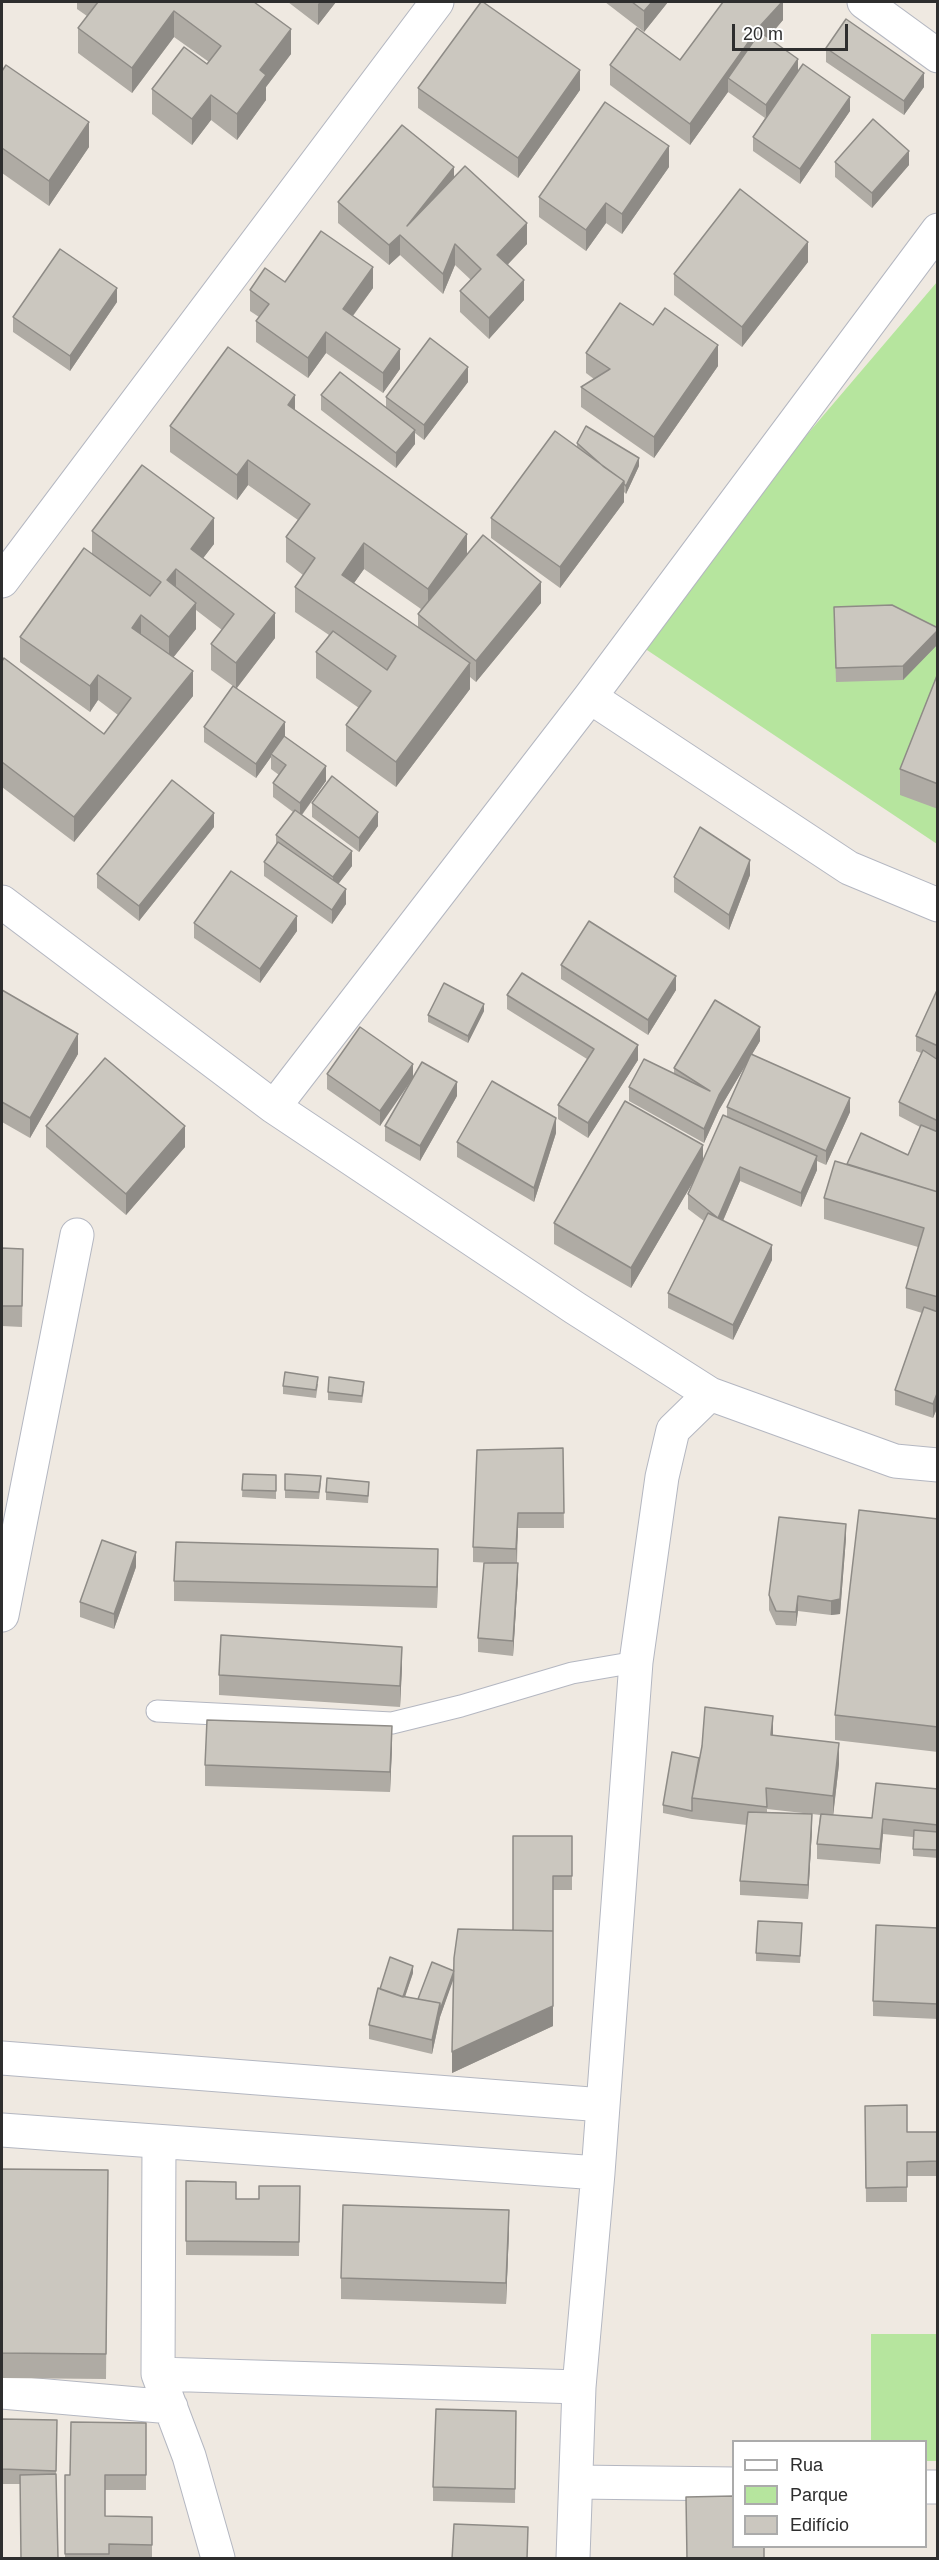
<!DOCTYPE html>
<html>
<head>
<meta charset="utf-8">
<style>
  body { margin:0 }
  #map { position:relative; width:939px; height:2560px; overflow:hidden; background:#efe9e1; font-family:Helvetica,sans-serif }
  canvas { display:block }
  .frame { position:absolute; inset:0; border:3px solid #2e2e2e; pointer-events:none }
  .legend { position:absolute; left:732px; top:2440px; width:195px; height:108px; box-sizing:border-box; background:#fff; border:2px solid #ababab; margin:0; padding:8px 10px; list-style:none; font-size:18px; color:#2e2e2e }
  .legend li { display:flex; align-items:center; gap:12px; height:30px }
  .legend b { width:30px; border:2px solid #ababab }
  .scale { position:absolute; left:732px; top:24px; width:116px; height:27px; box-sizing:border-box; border:3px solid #2e2e2e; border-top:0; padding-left:8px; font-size:18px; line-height:21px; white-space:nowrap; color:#2e2e2e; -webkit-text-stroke:4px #fff; paint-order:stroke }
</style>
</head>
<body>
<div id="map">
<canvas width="939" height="2560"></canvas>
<div class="frame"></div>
<ul class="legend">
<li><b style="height:8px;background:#fff"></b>Rua</li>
<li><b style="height:16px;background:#b6e59e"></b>Parque</li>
<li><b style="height:16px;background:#cbc7bf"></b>Edifício</li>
</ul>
<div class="scale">20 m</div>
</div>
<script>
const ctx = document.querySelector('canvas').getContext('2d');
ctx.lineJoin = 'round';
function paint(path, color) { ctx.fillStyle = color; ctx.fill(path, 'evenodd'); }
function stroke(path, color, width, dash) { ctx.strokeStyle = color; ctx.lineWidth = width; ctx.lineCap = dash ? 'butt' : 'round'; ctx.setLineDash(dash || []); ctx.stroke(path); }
paint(new Path2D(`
  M937,282V844L632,640Z
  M871,2334H937V2461H926V2442L871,2441Z`), '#b6e59e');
const lane = new Path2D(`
  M157,1711L392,1723L461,1706L572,1673L636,1662`);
const street = new Path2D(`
  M864,2L938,56
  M2,581L437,2
  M590,697L849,868L938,905
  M2,902L274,1107L575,1308L710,1394L895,1461L938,1465
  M274,1107L590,697L938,230
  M2,1615L77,1235
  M2,2058L603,2105
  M2,2130L598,2173
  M159,2142L158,2374L189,2456L218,2558
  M158,2374L579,2387
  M2,2392L171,2407
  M576,2482L734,2484
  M926,2487H938
  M573,2558L579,2387L598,2173L636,1662L662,1477L673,1430L710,1394`);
stroke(lane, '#b4b7c1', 23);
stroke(street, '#b4b7c1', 35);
stroke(lane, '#fff', 21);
stroke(street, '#fff', 33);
paint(new Path2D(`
  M77,2H254L291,54L266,87V100L237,140L211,120L192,145L152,114V89L207,64L209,62L174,37L132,93L78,53V28L87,16L77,9Z
  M288,2H336L318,25Z
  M605,2H668L644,32Z
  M783,2V20L768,38L798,71L850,111L800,184L753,151V137L765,118L728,92L690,145L610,85V65L680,60Z
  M826,48L924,87L904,115L826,62Z
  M2,71L89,147L49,206L2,173Z
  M418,88L580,90L518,178L418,108Z
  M835,162L909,165L872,208L835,177Z
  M669,167L622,234L606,223L586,251L539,217V197Z
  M454,178L527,244L508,264L524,300L489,339L460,312V291L471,280L455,265L443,294L400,255L389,265L338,223V202Z
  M808,262L742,347L674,295V274Z
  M285,282L373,288L353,316L400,369L383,393L326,353L308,378L256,342V321L259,317L250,311V290Z
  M117,302L70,371L13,332V317Z
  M653,325L718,366L654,458L581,407V387L594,379L586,373V353Z
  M468,382L424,440L415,433V444L396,468L321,410V395L386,407V397Z
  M295,410L467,554L541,603L476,682L470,677V689L396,787L346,751V725L359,708L316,678V652L329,635L295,612V587L303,575L286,562V537L298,520L248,485L237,500L170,452V426ZM364,569L421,609L418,614V627L354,583Z
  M577,443L639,466L626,494L624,492V502L560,588L491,538V518L577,447Z
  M92,531L214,544L203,558L275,638L237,688L285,736V737L326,781L302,815L352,866L338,884L346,904L332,924L264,876V862L276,845V835L293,812L273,797V783L279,775L271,769V757L256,778L204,742V727L233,686L211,670V644L222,630L196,610V629L173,657L193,696L74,842L2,787V661L104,734L118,715L98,700L90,712L20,662V637L92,554Z
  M834,621L938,628V644L903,680L836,682Z
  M938,673V809L900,795V769Z
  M312,803L378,826L359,852L312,817Z
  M214,827L139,921L97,888V874Z
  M750,875L729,930L674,892V877Z
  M194,923L297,931L260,983L194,938Z
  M561,965L676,990L648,1035L561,979Z
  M938,988V1406L933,1418L895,1405V1390L922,1313L906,1308V1288L918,1247L824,1219V1198L847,1164L908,1155L920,1127L899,1116V1102L921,1053L916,1051V1036Z
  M2,990L78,1054L30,1138L2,1122Z
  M507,995L638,1060L588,1138L558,1119V1105L587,1059L507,1009Z
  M484,1011L468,1043L428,1022V1015Z
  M760,1041L752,1054L850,1112L826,1165L817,1161V1170L801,1207L740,1181L723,1221L772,1260L733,1340L668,1308V1293L704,1221L688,1209V1194L695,1178L631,1288L554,1244V1223L703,1161L727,1117V1107L745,1066L719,1110L704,1143L629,1101V1087L674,1073V1068Z
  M413,1064L380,1126L327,1089V1074Z
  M457,1096L420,1161L385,1141V1126Z
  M46,1126L185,1147L126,1215L46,1147Z
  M556,1133L534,1202L457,1157V1142Z
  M2,1248L23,1269L22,1327L2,1326Z
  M318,1384L316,1398L283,1394V1386Z
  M364,1389L362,1403L328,1400V1392Z
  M563,1448L564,1528H518L517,1563L518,1577L513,1656L478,1652V1638L492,1563L473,1562V1547Z
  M243,1474L276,1475V1499L242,1497Z
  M285,1474L321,1483L319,1499L285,1498Z
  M369,1490L368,1503L326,1500V1492Z
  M938,1519V1752L835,1740V1715Z
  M846,1538L840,1614L831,1615L798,1611L796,1626L776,1625L769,1610V1595Z
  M136,1567L114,1629L80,1617V1602Z
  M438,1569L437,1608L174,1601V1581Z
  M402,1667L400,1707L219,1695V1675Z
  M773,1735L839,1764L833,1815L872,1818L938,1789V1858L913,1856V1837L883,1834L880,1864L817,1859V1844L820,1815L812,1814V1829L808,1899L740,1895V1881L747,1825L692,1819L663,1813V1805L699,1758ZM767,1809L812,1814L767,1812Z
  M392,1747L390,1792L205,1786V1765Z
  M572,1836V1890H553V2026L452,2073L453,1979L440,2017L432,2054L369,2039V2025L380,1989L413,1973L405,1997L418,1999L454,1971L513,1930Z
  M802,1923L800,1963L756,1961V1953Z
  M938,1928V2019L873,2016V2001Z
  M865,2106L907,2132H938V2176H907V2202H866Z
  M2,2169L108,2170L106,2379L2,2378Z
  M186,2181L236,2199H259L300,2186L299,2256L186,2255Z
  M509,2230L506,2304L341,2299V2278Z
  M516,2411L515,2503L433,2501V2487Z
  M2,2419L57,2420L56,2474L58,2559H21L20,2484H2Z
  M146,2423V2490H105V2516L152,2517V2559H65V2475H70Z`), '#afaba4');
paint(new Path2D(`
  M320,2H336L318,25V4Z
  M652,2H668L644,32V11Z
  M782,2H783V20L760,47L728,78V92L690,145V124L760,26Z
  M174,11V37L132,93V68Z
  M291,29V54L266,87V100L237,140V114L260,70Z
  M798,59V74L766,119V105Z
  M580,70V90L518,178V158Z
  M924,73V87L904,115V101Z
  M211,95V120L192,145V119Z
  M850,97V111L800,184V169Z
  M89,122V147L49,206V181Z
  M669,146V167L622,234V214Z
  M909,151V165L872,208V193Z
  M454,167V187L407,226Z
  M606,203V223L586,251V230Z
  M527,223V244L497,276V255Z
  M400,235V255L389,265V245Z
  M808,242V262L742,347V327Z
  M455,244V265L443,294V274Z
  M373,267V288L343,329V309Z
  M524,280V300L489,339V318Z
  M117,288V302L70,371V356Z
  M326,332V353L308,378V358Z
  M718,345V366L654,458V437Z
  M400,349V369L383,393V373Z
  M468,367V382L424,440V425Z
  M295,395V421L288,405Z
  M415,430V444L396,468V453Z
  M639,458V466L626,494V486Z
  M248,460V485L237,500V475Z
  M624,481V502L560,588V567Z
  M214,518V544L191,574V549Z
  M467,534V559L428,614V589Z
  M364,543V569L342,600V575Z
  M176,569V594L167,580Z
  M541,582V603L476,682V661Z
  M196,603V629L169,663V637Z
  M275,613V638L236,689V663Z
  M141,615V640L132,628Z
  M938,630V644L903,680V666Z
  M470,663V689L396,787V762Z
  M193,671V696L74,842V817Z
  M98,675V700L90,712V686Z
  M285,722V736L272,755L271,754V757L256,778V764Z
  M326,766V781L300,817V803Z
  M378,812V826L359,852V838Z
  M214,813V827L139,921V906Z
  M352,851V866L333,891V877Z
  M750,860V875L729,930V915Z
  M346,889V904L332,924V910Z
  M297,916V931L260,983V969Z
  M676,976V990L648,1035V1020Z
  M484,1004V1011L468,1043V1036Z
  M760,1027V1041L719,1110L704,1143V1129L719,1095Z
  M78,1034V1054L30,1138V1118Z
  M638,1045V1060L588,1138V1123Z
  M413,1064V1078L380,1126V1111Z
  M457,1082V1096L420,1161V1146Z
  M850,1098V1112L826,1165V1151Z
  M556,1118V1133L534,1202V1188Z
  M185,1126V1147L126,1215V1194Z
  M703,1145V1165L631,1288V1268Z
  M817,1156V1170L801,1207V1193Z
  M740,1167V1181L718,1232V1218Z
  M772,1245V1260L733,1340V1325Z
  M938,1391V1406L933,1418V1404Z
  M518,1513V1528L516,1564V1549Z
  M846,1524V1538L840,1614L831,1615V1601Z
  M438,1549V1569L437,1608V1587Z
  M136,1552V1567L114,1629V1614Z
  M518,1563V1577L513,1656V1641Z
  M798,1596V1611L796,1626V1612Z
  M402,1647V1667L400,1707V1686Z
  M773,1716V1736L771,1735Z
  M392,1726V1747L390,1792V1772Z
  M839,1743V1764L833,1817V1796Z
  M812,1814V1829L808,1899V1885Z
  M883,1819V1834L880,1864V1849Z
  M413,1966V1973L400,2011V2003Z
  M454,1971V1978L440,2017L432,2054V2040L440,2003Z
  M553,2006V2026L452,2073V2052Z
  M509,2210V2230L506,2304V2283Z`), '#8e8b86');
const building = new Path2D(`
  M98,2H254L291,29L260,70L266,75L237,114L211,95L192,119L152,89L184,47L207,64L221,46L174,11L132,68L78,28Z
  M481,2H483L580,70L518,158L418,88Z
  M632,2H652L644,11Z
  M723,2H782L760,26L690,124L610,65L637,28L680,60Z
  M846,19L924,73L904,101L826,48Z
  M760,32L798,59L766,105L728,78Z
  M803,64L850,97L800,169L753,137Z
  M6,65L89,122L49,181L2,148V71Z
  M605,102L669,146L622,214L606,203L586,230L539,197Z
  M873,119L909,151L872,193L835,162Z
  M402,125L454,167L407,226L465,166L527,223L497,255L524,280L489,318L460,291L481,269L455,244L443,274L400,235L389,245L338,202Z
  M740,189L808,242L742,327L674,274Z
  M321,231L373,267L343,309L400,349L383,373L326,332L308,358L256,321L269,304L250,290L265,268L285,282Z
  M60,249L117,288L70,356L13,317Z
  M620,303L653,325L665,308L718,345L654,437L581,387L610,369L586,353Z
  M430,338L468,367L424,425L386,397Z
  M228,347L295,395L288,405L467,534L428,589L364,543L342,575L470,663L396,762L346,725L371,691L316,652L333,631L387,670L396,656L295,587L315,558L286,537L310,504L248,460L237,475L170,426Z
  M340,372L415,430L396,453L321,395Z
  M586,426L639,458L626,486L624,484V481L604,467L577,443Z
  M555,431L624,481L560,567L491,518Z
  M142,465L214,518L191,549L275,613L236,663L211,644L234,614L176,569L167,580L196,603L169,637L141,615L132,628L193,671L74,817L2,762V661L4,658L104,734L131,698L98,675L90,686L20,637L84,548L150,596L161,582L92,531Z
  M483,535L541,582L476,661L418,614Z
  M892,605L938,628V630L903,666L836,668L834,607Z
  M938,673V784L900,769Z
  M233,686L285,722L256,764L204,727Z
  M284,736L326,766L300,803L273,783L286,765L271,754Z
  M332,776L378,812L359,838L312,803Z
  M172,780L214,813L139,906L97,874Z
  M295,810L352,851L333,877L276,835Z
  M700,827L750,860L729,915L674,877Z
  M278,842L346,889L332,910L264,862Z
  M231,871L297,916L260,969L194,923Z
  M589,921L676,976L648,1020L561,965Z
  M522,973L638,1045L588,1123L558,1105L594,1049L507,995Z
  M444,983L484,1004L468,1036L428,1015Z
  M938,988V1046L916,1036Z
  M2,990L78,1034L30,1118L2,1102Z
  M715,1000L760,1027L719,1095L704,1129L629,1087L644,1059L710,1091L674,1068Z
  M360,1027L413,1064L380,1111L327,1074Z
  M923,1050L938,1060V1121L899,1102Z
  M751,1054L850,1098L826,1151L727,1107Z
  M105,1058L185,1126L126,1194L46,1126Z
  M422,1062L457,1082L420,1146L385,1126Z
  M492,1081L556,1118L534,1188L457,1142Z
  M625,1101L703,1145L631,1268L554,1223Z
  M723,1115L817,1156L801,1193L740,1167L718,1218L688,1194Z
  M921,1125L938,1132V1192L847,1164L861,1133L908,1155Z
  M835,1161L938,1192V1297L906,1288L924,1228L824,1198Z
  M708,1213L772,1245L733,1325L668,1293Z
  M2,1248L23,1249L22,1306H2Z
  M924,1307L938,1312V1391L933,1404L895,1390Z
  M285,1372L318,1377L316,1390L283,1386Z
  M329,1377L364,1382L362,1396L328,1392Z
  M563,1448L564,1513H518L516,1549L473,1547L477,1450Z
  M243,1474L276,1475V1491L242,1490Z
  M285,1474L321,1476L319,1492L285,1490Z
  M327,1478L369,1482L368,1496L326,1492Z
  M859,1510L938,1519V1727L835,1715Z
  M779,1517L846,1524L840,1599L831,1601L798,1596L796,1612L776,1611L769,1595Z
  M102,1540L136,1552L114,1614L80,1602Z
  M176,1542L438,1549L437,1587L174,1581Z
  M484,1563H518L513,1641L478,1638Z
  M221,1635L402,1647L400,1686L219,1675Z
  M705,1707L773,1716L771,1735L839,1743L833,1796L766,1788L767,1807L692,1798L702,1746Z
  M207,1720L392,1726L390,1772L205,1765Z
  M672,1752L699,1758L692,1798V1811L663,1805Z
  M876,1783L938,1789V1825L883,1819L880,1849L817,1844L821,1814L872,1818Z
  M748,1812L812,1814L808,1885L740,1881Z
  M914,1830L938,1832V1850L913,1849Z
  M513,1836H572V1876H553V1931L513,1930Z
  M758,1921L802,1923L800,1956L756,1953Z
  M876,1925L938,1928V2004L873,2001Z
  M458,1929L553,1931V2006L452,2052L454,1958Z
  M390,1957L413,1966L403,1997L380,1989Z
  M432,1962L454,1971L440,2010V2003L418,1999Z
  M378,1988L401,1996L440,2003L432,2040L369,2025Z
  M907,2105V2132H938V2161L907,2162V2187L866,2188L865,2106Z
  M2,2169L108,2170L106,2354L2,2353Z
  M186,2181L236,2182V2199H259V2186H300L299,2242L186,2241Z
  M343,2205L509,2210L506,2283L341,2278Z
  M436,2409L516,2411L515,2489L433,2487Z
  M2,2419L57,2420L56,2471L2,2469Z
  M71,2422L146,2423V2475H105V2516L152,2517V2545L109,2544V2554H65V2475H70Z
  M56,2474L58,2558H21L20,2475Z
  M734,2496V2547H764V2559H687L686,2497Z
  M454,2524L528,2527L527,2559H452Z`);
paint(building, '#cbc7bf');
stroke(building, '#8e8b86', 1.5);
</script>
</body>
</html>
